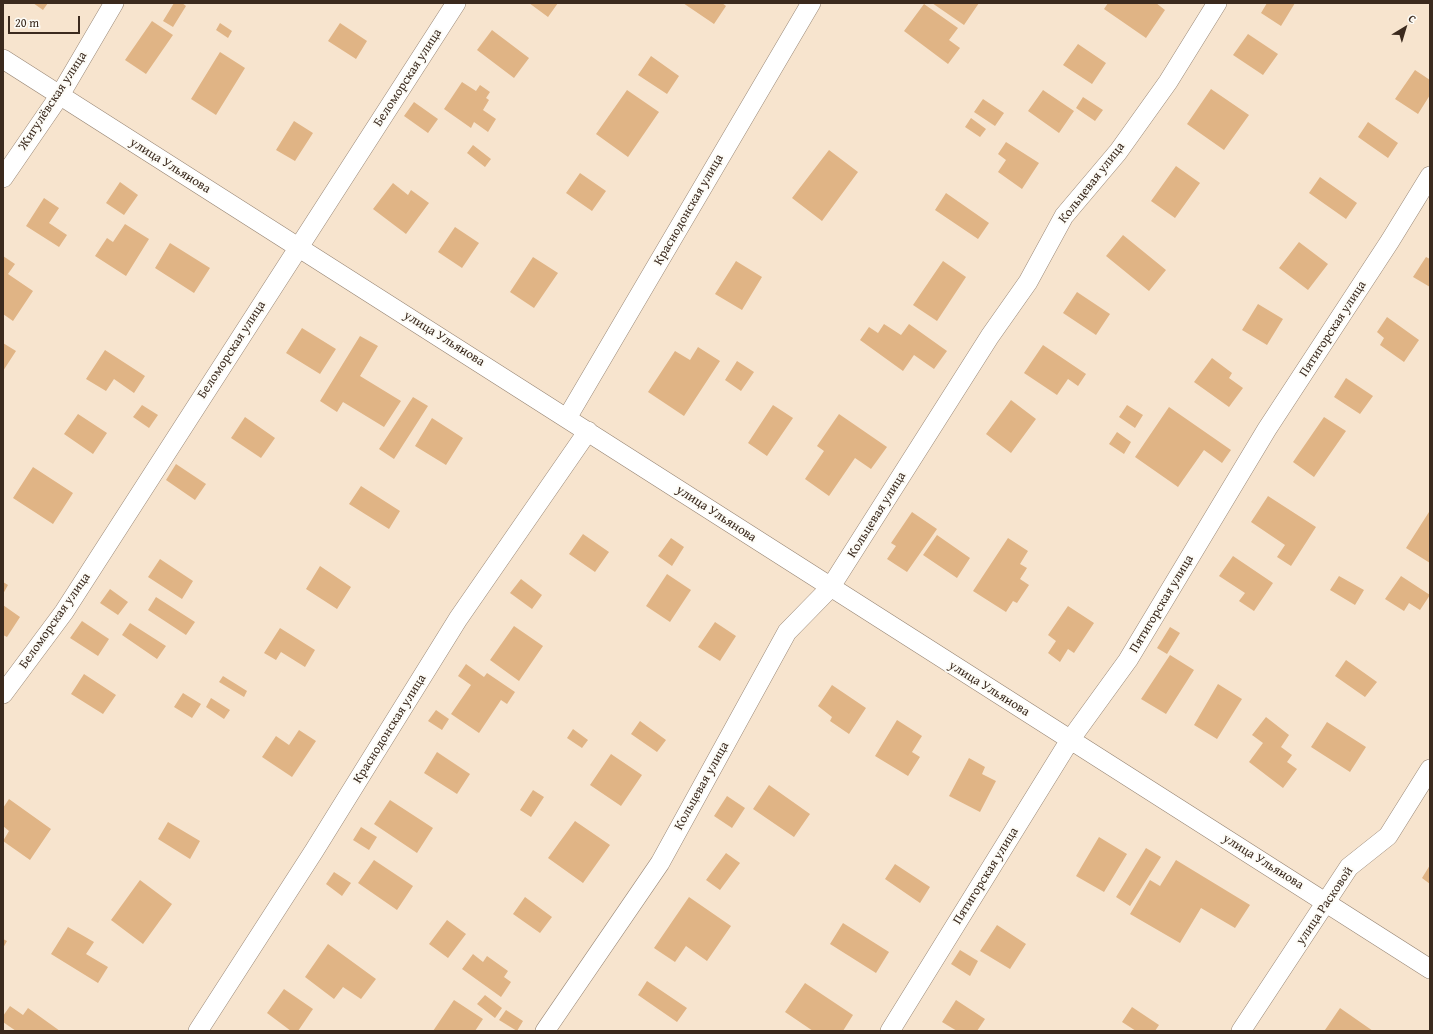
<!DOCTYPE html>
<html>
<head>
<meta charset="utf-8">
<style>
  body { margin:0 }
  #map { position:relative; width:1433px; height:1034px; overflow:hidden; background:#f7e4ce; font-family:"Gentium Book Plus",serif }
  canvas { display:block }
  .frame { position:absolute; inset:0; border:4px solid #3b2a1e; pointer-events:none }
  .north { position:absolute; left:1385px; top:8px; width:40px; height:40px; -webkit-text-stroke:3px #fdfcf7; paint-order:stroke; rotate:38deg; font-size:11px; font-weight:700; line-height:16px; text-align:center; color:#3b2a1e }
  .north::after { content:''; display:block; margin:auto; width:14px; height:18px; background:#3b2a1e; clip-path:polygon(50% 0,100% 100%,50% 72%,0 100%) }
  .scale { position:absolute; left:8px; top:16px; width:72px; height:18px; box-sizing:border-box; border:2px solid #3b2a1e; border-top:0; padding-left:5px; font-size:12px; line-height:14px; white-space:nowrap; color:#3b2a1e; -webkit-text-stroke:3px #fdfcf7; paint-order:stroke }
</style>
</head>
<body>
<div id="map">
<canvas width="1433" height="1034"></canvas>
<div class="frame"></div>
<div class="north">С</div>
<div class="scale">20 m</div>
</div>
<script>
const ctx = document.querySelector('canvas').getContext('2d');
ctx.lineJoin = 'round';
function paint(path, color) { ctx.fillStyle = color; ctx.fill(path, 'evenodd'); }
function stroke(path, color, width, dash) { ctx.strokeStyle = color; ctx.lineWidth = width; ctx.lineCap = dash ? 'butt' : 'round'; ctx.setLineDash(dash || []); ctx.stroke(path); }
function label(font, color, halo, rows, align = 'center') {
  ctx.font = font + ' "Gentium Book Plus",serif'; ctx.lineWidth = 4; ctx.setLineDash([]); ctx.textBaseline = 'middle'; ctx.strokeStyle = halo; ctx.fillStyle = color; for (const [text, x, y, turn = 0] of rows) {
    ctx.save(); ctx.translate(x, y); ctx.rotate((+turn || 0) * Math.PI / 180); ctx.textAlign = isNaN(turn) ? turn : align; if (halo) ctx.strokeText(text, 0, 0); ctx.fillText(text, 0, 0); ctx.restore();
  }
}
paint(new Path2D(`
  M33,3H48L43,10Z
  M174,3H182L186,6L173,27L163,21Z
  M529,3H558L548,17Z
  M683,3H722L726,6L714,24Z
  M932,3H979L964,25Z
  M1108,3H1156L1165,10L1146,38L1104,9Z
  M1267,3H1295L1281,26L1261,13Z
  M924,4L958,28L949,40L960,48L948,64L904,31Z
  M152,21L173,35L146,74L125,60Z
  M220,23L232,31L228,38L216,30Z
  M340,23L367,41L356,59L328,41Z
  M492,30L529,58L514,78L477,50Z
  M1248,34L1278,54L1263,75L1233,55Z
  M1078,44L1106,63L1092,84L1063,65Z
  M220,52L245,68L216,115L191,99Z
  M651,56L679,76L667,94L638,75Z
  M1415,70L1430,80V95L1418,114L1395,99Z
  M462,82L476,91L480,85L490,92L486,98L489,100L483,110L496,119L488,132L474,122L471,128L444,109Z
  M1211,89L1249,115L1224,150L1187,124Z
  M627,90L659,112L628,157L596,134Z
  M1043,90L1074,111L1059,133L1028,111Z
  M1083,97L1103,110L1095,121L1076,108Z
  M983,99L1004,113L995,126L974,112Z
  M414,102L438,119L428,133L404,116Z
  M971,118L986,129L980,137L965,127Z
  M294,121L313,133L295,161L276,150Z
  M1368,122L1398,143L1388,158L1358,137Z
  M1006,142L1039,163L1022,189L998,172L1006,160L998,154Z
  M473,145L491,159L485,167L467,153Z
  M829,150L858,172L822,221L792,198Z
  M1176,166L1200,183L1175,218L1151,201Z
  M580,173L606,191L592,211L566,193Z
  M1320,177L1357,203L1346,219L1309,193Z
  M120,182L138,195L124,215L106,203Z
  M393,183L408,195L411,190L429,203L406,234L373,209Z
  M946,193L989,223L978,239L935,210Z
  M44,198L59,208L49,223L67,235L59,247L26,226Z
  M125,224L149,239L126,276L95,256L107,238L113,242Z
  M455,227L479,243L462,268L438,252Z
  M1123,235L1166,270L1149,291L1106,256Z
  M1299,242L1328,264L1308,290L1279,268Z
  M170,243L210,268L194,293L155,268Z
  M3,256L15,264L8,274L33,291L13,321L3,314Z
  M533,257L558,273L534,308L510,292Z
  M1426,257L1430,259V287L1413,277Z
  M736,261L762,277L742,310L715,294Z
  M943,261L966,277L937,321L913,305Z
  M1077,292L1110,314L1096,335L1063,313Z
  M1258,304L1283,319L1267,345L1242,330Z
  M1387,317L1419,340L1404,362L1380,345L1384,338L1377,332Z
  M884,324L901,335L909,324L947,351L934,369L914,355L903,371L860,340L869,327L878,333Z
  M302,328L336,349L320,374L286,353Z
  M360,336L378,346L360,376L401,401L384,427L343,402L337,412L320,401Z
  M3,343L16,351L3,371Z
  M1043,345L1086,374L1078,386L1068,379L1057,395L1024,373Z
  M698,347L720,361L684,416L648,392L675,351L690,360Z
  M105,350L145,376L134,393L114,379L106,391L86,379Z
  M1212,358L1232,373L1229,378L1243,388L1229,407L1194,382Z
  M737,361L754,372L741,391L725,380Z
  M1346,378L1373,396L1360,414L1334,397Z
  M413,397L428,406L394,459L379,449Z
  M1011,400L1036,419L1011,453L986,434Z
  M142,405L158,415L149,428L133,417Z
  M773,405L793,418L767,456L748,443Z
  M1127,405L1143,415L1135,428L1119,417Z
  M1169,407L1231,450L1222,463L1204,450L1178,487L1135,457Z
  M78,414L107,433L93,454L64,434Z
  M839,414L887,447L871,469L855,458L829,496L805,479L824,451L817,446Z
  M245,417L275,438L261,458L231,438Z
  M1324,417L1346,431L1314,477L1293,462Z
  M432,418L463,438L446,465L415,446Z
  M1117,432L1131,442L1124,454L1109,444Z
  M176,464L206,484L195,500L166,480Z
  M33,467L73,493L53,524L13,498Z
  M361,486L400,511L389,529L349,504Z
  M1268,496L1316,527L1291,566L1277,557L1285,545L1251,522Z
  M912,512L937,529L907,572L887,559L896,546L891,543Z
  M1429,512H1430V563L1406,548Z
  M583,534L609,552L595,572L569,554Z
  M937,535L970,558L957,578L923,555Z
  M671,538L684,547L672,566L658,556Z
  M1008,538L1028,551L1020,564L1027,568L1020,579L1029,585L1017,603L1013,601L1006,612L973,591Z
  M1233,556L1273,583L1254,611L1239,601L1245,593L1219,576Z
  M160,559L193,581L182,599L148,577Z
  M320,566L351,587L337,609L306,589Z
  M667,574L691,590L670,622L646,606Z
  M1339,576L1364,590L1355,605L1330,590Z
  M1401,576L1430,595L1420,610L1409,603L1404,611L1385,599Z
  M521,579L542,595L532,609L510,593Z
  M3,582L8,585L3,594Z
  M110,589L128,602L118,615L100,603Z
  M156,597L195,622L186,635L148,610Z
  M3,605L20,617L7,637L3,635Z
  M1068,606L1094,623L1074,653L1068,649L1060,662L1048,653L1056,641L1048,635Z
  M82,621L109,639L98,656L70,638Z
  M715,622L736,636L720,661L698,647Z
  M130,623L166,646L157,659L122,635Z
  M514,626L543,646L519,681L490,660Z
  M1170,627L1180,633L1167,654L1157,648Z
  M280,628L315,650L305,667L281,652L276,660L264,653Z
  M1170,655L1194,670L1166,714L1141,699Z
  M1346,660L1377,682L1365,697L1335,676Z
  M466,664L484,677L487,673L515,692L507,704L501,700L479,733L451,714L471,685L458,676Z
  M84,674L116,695L103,714L71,694Z
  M223,676L247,691L244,697L219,682Z
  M1218,684L1242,699L1217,739L1194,725Z
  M832,685L866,708L849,734L830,721L832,717L818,706Z
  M183,693L201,704L192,718L174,707Z
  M211,698L230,710L224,719L206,707Z
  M436,710L449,719L442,730L428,721Z
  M1266,717L1289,735L1281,747L1292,755L1287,762L1297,769L1283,788L1249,762L1263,743L1252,735Z
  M897,720L922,736L912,752L920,757L908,776L875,756Z
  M640,721L666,740L657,752L631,734Z
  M1327,722L1366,747L1350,772L1311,747Z
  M573,729L588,740L582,748L567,738Z
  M299,730L316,741L292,777L262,757L276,736L289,745Z
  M437,752L470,774L457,794L424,773Z
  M611,754L642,775L621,806L590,785Z
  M969,758L985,767L982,774L996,781L980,812L949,796Z
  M769,785L810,814L794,837L753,809Z
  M533,790L544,797L531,817L520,810Z
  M727,796L745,808L732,828L714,816Z
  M9,799L51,829L30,860L3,841L9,831L3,826V808Z
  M390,800L433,828L417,853L374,824Z
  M575,821L610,845L583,883L548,858Z
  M168,822L200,841L190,859L158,839Z
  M361,827L377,837L369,850L353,840Z
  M1099,837L1127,854L1104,892L1076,876Z
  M1146,848L1161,857L1130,906L1116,897Z
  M726,853L740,863L720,890L706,880Z
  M374,860L413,886L397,910L358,883Z
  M1176,860L1250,905L1235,928L1201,908L1180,943L1130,914L1150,880L1160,886Z
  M895,864L930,887L920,903L885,879Z
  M1430,865V884L1422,878Z
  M334,872L351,883L342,896L326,884Z
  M140,880L172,904L143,944L111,920Z
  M525,897L552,917L540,933L513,914Z
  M689,897L731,926L707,961L686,946L675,962L654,948Z
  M447,920L466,934L448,958L429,944Z
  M843,923L889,952L876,973L830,944Z
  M997,925L1026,944L1010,969L980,951Z
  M68,927L94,942L86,954L108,967L98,983L51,954Z
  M3,939L7,941L3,948Z
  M328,944L376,979L361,999L343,987L334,999L305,977Z
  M960,950L978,961L970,976L951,964Z
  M473,954L483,962L487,956L508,971L504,977L511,982L501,997L462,969Z
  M647,981L687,1008L677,1022L638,995Z
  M805,983L853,1015L843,1031H813L785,1012Z
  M284,989L313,1009L298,1031H291L267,1013Z
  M485,995L502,1008L495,1018L477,1004Z
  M454,1000L483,1019L475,1031H433Z
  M956,1000L985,1019L977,1031H957L942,1022Z
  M10,1006L23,1015L28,1008L60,1031H16L3,1022V1016Z
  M1132,1007L1159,1025L1155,1031H1136L1122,1022Z
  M1340,1008L1373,1031L1325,1030Z
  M506,1010L523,1021L517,1031L499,1020Z`), '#e0b485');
const minor = new Path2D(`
  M3,59L1430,969
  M3,178L60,95L114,3
  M567,418L811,3
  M3,694L64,612L456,3
  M198,1031L314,851L458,619L588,431
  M545,1031L660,863L787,632L830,588L990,336L1028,282L1064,216L1118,152L1168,82L1217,3
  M890,1031L1070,740L1128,660L1267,429L1390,241L1430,176
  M1241,1031L1349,867L1388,836L1430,769`);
stroke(minor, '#998776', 20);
stroke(minor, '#fff', 19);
label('13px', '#3b2a1e', '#fdfcf7', [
  ["Беломорская улица",408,78,-57],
  ["Жигулёвская улица",53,101,-57],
  ["улица Ульянова",170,166,32],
  ["Кольцевая улица",1092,183,-52],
  ["Краснодонская улица",689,210,-60],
  ["Пятигорская улица",1333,329,-57],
  ["улица Ульянова",444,339,32],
  ["Беломорская улица",232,350,-57],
  ["улица Ульянова",716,514,33],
  ["Кольцевая улица",877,515,-58],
  ["Пятигорская улица",1162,604,-59],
  ["Беломорская улица",55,621,-55],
  ["улица Ульянова",989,689,32],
  ["Краснодонская улица",390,729,-58],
  ["Кольцевая улица",702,786,-61],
  ["улица Ульянова",1263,862,32],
  ["Пятигорская улица",986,876,-58],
  ["улица Расковой",1325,906,-56]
]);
</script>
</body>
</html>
